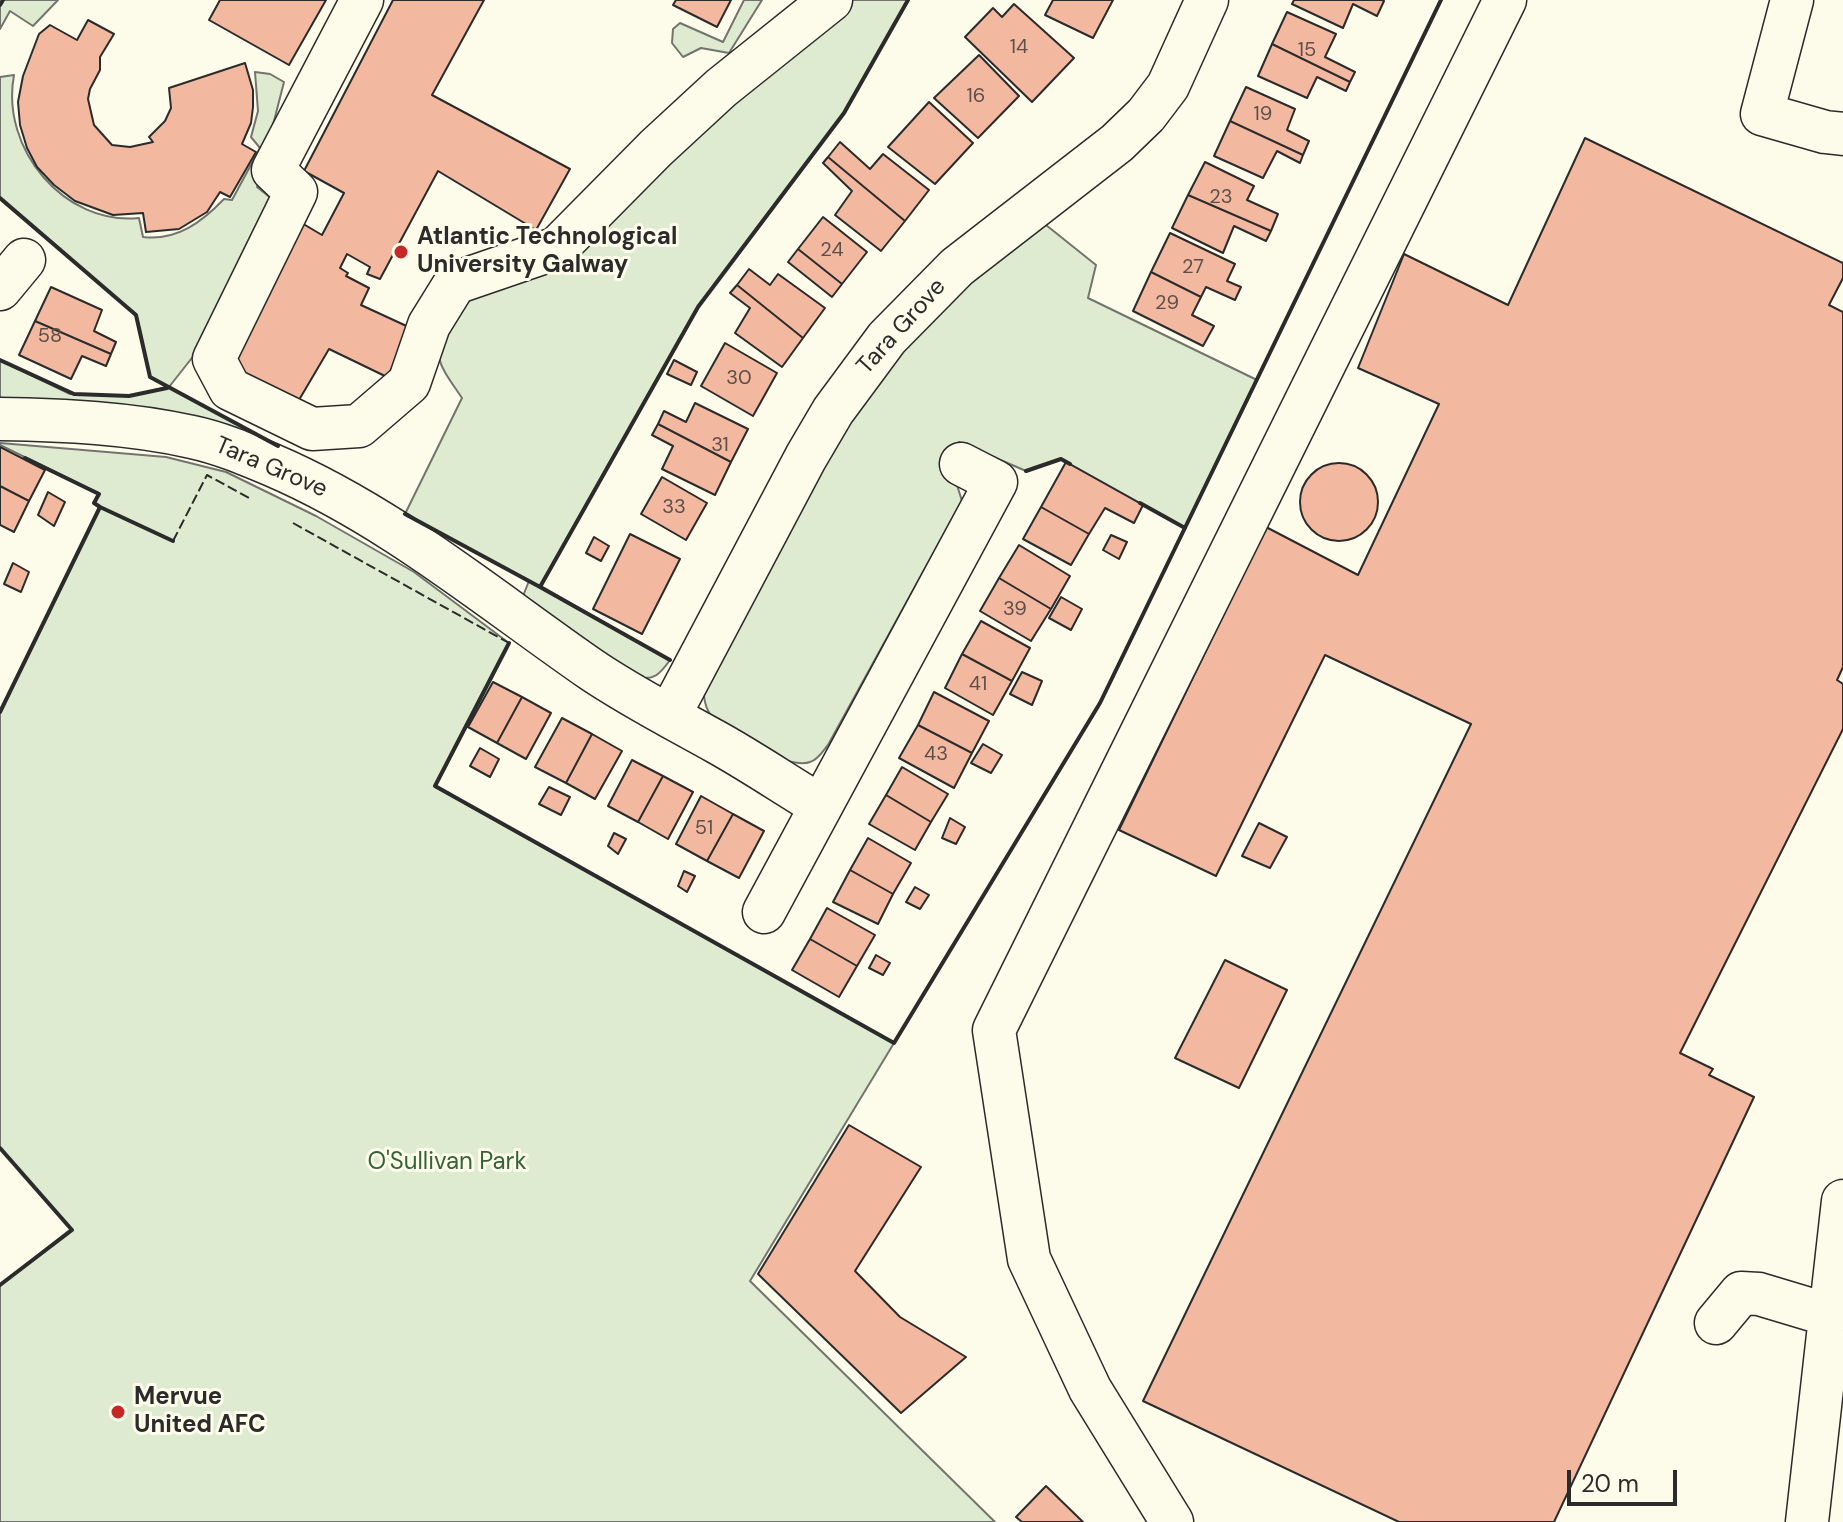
<!DOCTYPE html>
<html>
<head>
<meta charset="utf-8">
<style>
  body { margin:0 }
  #map { position:relative; width:1843px; height:1522px; overflow:hidden; background:#fdfbea; font-family:"DM Sans",sans-serif }
  canvas { display:block }
  .scale { position:absolute; left:1567px; top:1470px; width:110px; height:36px; box-sizing:border-box; border:4px solid #2b2b2b; border-top:0; padding-left:10px; font-size:24px; line-height:28px; white-space:nowrap; color:#2b2b2b; -webkit-text-stroke:6px #fdfbea; paint-order:stroke }
</style>
</head>
<body>
<div id="map">
<canvas width="1843" height="1522"></canvas>
<div class="scale">20 m</div>
</div>
<script>
const ctx = document.querySelector('canvas').getContext('2d');
ctx.lineJoin = 'round';
function paint(path, color) { ctx.fillStyle = color; ctx.fill(path, 'evenodd'); }
function stroke(path, color, width, dash) { ctx.strokeStyle = color; ctx.lineWidth = width; ctx.lineCap = dash ? 'butt' : 'round'; ctx.setLineDash(dash || []); ctx.stroke(path); }
function label(font, color, halo, rows, align = 'center') {
  ctx.font = font + ' "DM Sans",sans-serif'; ctx.lineWidth = 6; ctx.setLineDash([]); ctx.textBaseline = 'middle'; ctx.strokeStyle = halo; ctx.fillStyle = color; for (const [text, x, y, turn = 0] of rows) {
    ctx.save(); ctx.translate(x, y); ctx.rotate((+turn || 0) * Math.PI / 180); ctx.textAlign = isNaN(turn) ? turn : align; if (halo) ctx.strokeText(text, 0, 0); ctx.fillText(text, 0, 0); ctx.restore();
  }
}
const green = new Path2D(`
  M3,0H58L33,26L10,11L0,29V5Z
  M744,0H762L729,53L701,48L683,57L672,43L673,29L680,23L723,42Z
  M845,0H908L844,113L698,307L541,586L670,660C660,674 654,681 637,677L523,596L529,581L405,514L462,398C439,364 433,360 441,318Z
  M255,72L270,74L284,82L257,187L272,199L195,354L169,387L276,445L0,400V360L70,394L129,396L168,387L150,377L136,315L0,198V77L14,75C0,149 65,226 139,218L143,237C177,241 202,222 224,199L232,200L260,148L251,137L258,111Z
  M1041,221L1096,265L1088,298L1257,380L1185,528L1061,459L1026,471L959,442L943,469L956,482L962,501L828,745C823,751 818,760 810,762C792,769 736,741 722,728C710,718 703,704 704,689L816,468L907,337Z
  M0,443L166,457L226,472L316,516L414,572L509,643L435,787L894,1043L750,1281L995,1522H0V1285L71,1229L0,1148V712L100,507L94,503L98,493L0,445Z`);
paint(green, '#deebd1');
stroke(green, '#74746e', 2);
const building = new Path2D(`
  M220,0H326L289,65L209,20Z
  M393,0H484L432,95L570,169L536,230L438,171L380,279L367,274L370,267L347,254L340,268L348,273L346,276L369,288L361,305L413,329L387,377L329,349L299,400L221,364L300,222L322,235L344,193L304,171Z
  M676,0H731L717,27L673,5Z
  M1053,0H1113L1093,38L1045,15Z
  M1294,0H1382L1384,1L1377,16L1353,4L1343,28L1292,4Z
  M1014,4L1074,58L1032,102L965,37L993,8L1002,17Z
  M1287,12L1336,34L1325,57L1355,72L1350,82L1272,44Z
  M88,20L114,34L100,57V70L90,89L88,99L94,125L112,145L130,147L153,142L149,137L165,121L171,108L169,88L245,63L253,90V107L251,123L242,144L256,152L230,197L220,192L207,212L179,229L146,232L143,213L113,215L75,201L54,185L37,167L27,148L20,125L18,102L23,76L39,34L50,25L77,40Z
  M1272,44L1350,82L1346,91L1317,77L1307,98L1258,76Z
  M979,55L1019,96L978,138L934,98Z
  M1246,87L1295,109L1287,130L1309,141L1303,155L1230,121Z
  M929,102L973,143L935,184L888,147Z
  M1230,121L1303,155L1300,163L1277,151L1263,178L1214,156Z
  M1585,138L1843,263V278L1829,305L1843,312V667L1837,680L1843,684V729L1680,1053L1713,1069L1709,1075L1754,1097L1554,1522H1399L1143,1401L1471,724L1325,655L1216,876L1119,830L1266,527L1358,575L1439,404L1358,368L1404,254L1508,305Z
  M840,142L870,169L883,154L929,190L905,221L828,157Z
  M828,157L905,221L881,251L835,215L852,191L823,163Z
  M1205,162L1254,186L1247,200L1278,214L1271,231L1188,195Z
  M1188,195L1271,231L1266,241L1234,226L1223,253L1172,228Z
  M823,217L867,252L842,284L798,249Z
  M1170,233L1235,264L1227,281L1241,287L1235,300L1206,287L1201,297L1151,272Z
  M798,249L842,284L832,297L788,262Z
  M749,269L770,285L778,274L825,308L803,338L737,285Z
  M1151,272L1201,297L1192,315L1214,326L1203,346L1133,311Z
  M737,285L803,338L782,367L735,333L750,308L730,293Z
  M51,287L102,310L94,331L116,342L111,354L35,321Z
  M35,321L111,354L106,366L82,356L71,379L19,355Z
  M725,343L777,373L753,416L701,386Z
  M674,360L697,372L691,385L667,374Z
  M695,403L748,429L731,462L658,424L664,411L686,422Z
  M658,424L731,462L715,495L662,469L673,446L652,435Z
  M0,447L45,470L29,501L0,486Z
  M1066,462L1143,505L1134,523L1105,508L1089,534L1041,507Z
  M1300 502a39 39 0 1 1 78 0a39 39 0 1 1-78 0Z
  M662,477L707,503L686,540L641,514Z
  M0,486L29,501L14,532L0,525Z
  M48,492L65,502L54,526L38,515Z
  M1041,507L1089,534L1071,565L1023,539Z
  M630,534L680,559L642,634L593,609Z
  M1111,535L1127,542L1119,559L1103,550Z
  M594,537L609,546L601,561L586,553Z
  M1019,545L1070,576L1051,609L999,578Z
  M13,563L29,572L21,592L4,584Z
  M999,578L1051,609L1031,641L980,611Z
  M1061,597L1082,609L1071,630L1049,618Z
  M981,621L1030,648L1012,681L962,654Z
  M962,654L1012,681L993,715L945,688Z
  M1022,672L1042,681L1032,705L1010,694Z
  M493,682L522,697L497,743L468,727Z
  M934,692L989,721L972,753L918,725Z
  M522,697L551,713L526,759L497,743Z
  M562,718L592,734L566,783L535,767Z
  M918,725L972,753L954,788L899,758Z
  M592,734L622,751L595,799L566,783Z
  M983,744L1002,755L991,773L971,763Z
  M480,748L499,759L490,777L470,766Z
  M632,760L663,776L638,822L608,806Z
  M902,767L948,794L931,822L886,795Z
  M663,776L693,792L668,839L638,822Z
  M549,787L570,797L561,815L539,804Z
  M886,795L931,822L915,850L869,824Z
  M701,796L733,814L707,861L676,844Z
  M733,814L764,831L739,878L707,861Z
  M950,818L965,827L956,844L942,838Z
  M1259,823L1287,837L1270,868L1242,856Z
  M614,833L626,839L618,854L608,846Z
  M868,838L911,863L893,894L850,870Z
  M850,870L893,894L878,924L833,902Z
  M684,871L695,876L687,892L678,886Z
  M915,887L929,895L920,909L906,902Z
  M827,908L875,935L857,966L810,939Z
  M810,939L857,966L839,997L792,970Z
  M876,955L890,963L883,975L869,968Z
  M1225,960L1287,990L1239,1088L1175,1058Z
  M849,1125L921,1167L855,1271L900,1317L966,1357L901,1413L758,1274Z
  M1046,1486L1083,1522H1022L1016,1517Z`);
paint(building, '#f2b8a0');
stroke(building, '#2b2b2b', 2);
const minor = new Path2D(`
  M362,0L273,170L296,192L214,359L230,389L312,429L359,426L409,383L429,325L455,283L557,248L656,148L721,88L831,0
  M1792,0L1762,114L1825,132L1843,134
  M0,289L24,260
  M0,419C63,420 130,423 192,437C220,443 246,454 272,465C389,515 488,598 592,670C632,697 675,719 718,743C752,762 786,785 821,806
  M669,716L806,457L833,411L887,338L957,267L1117,143L1146,115L1168,86L1207,0
  M764,912L996,482L961,464
  M1716,1323L1741,1293L1759,1294L1829,1315
  M1172,1522L1090,1389L1029,1259L994,1030L1505,0
  M1807,1522L1843,1201`);
stroke(minor, '#2b2b2b', 45);
stroke(minor, '#fdfbea', 42);
stroke(new Path2D(`
  M293,523L509,643
  M173,541L207,475L249,498`), '#2b2b2b', 2, [10, 4]);
stroke(new Path2D(`
  M0,5L3,0
  M0,198L136,315L150,377L278,446
  M0,360L74,394L129,396L167,388
  M25,458L99,494L94,503L100,507L173,541
  M1026,471L1061,459L1070,464
  M1140,503L1185,528
  M405,514L540,587L698,307L844,113L908,0
  M540,587L670,660
  M509,643L435,786L894,1043L1100,703L1441,0
  M0,712L100,507
  M0,1148L72,1230L0,1285`), '#2b2b2b', 4);
for (const [x, y, r, color] of [
  [401,252,8,"#c62828"],
  [118,1412,8,"#c62828"]
]) { const dot = new Path2D(); dot.arc(x, y, r, 0, 2 * Math.PI); ctx.fillStyle = color; ctx.fill(dot); stroke(dot, '#fdfbea', 3); }
label('20px', '#5d4e48', null, [
  ["14",1019,48],
  ["15",1307,51],
  ["16",976,97],
  ["19",1263,115],
  ["23",1221,198],
  ["24",832,251],
  ["27",1193,268],
  ["29",1167,304],
  ["58",50,337],
  ["30",739,379],
  ["31",720,446],
  ["33",674,508],
  ["39",1015,610],
  ["41",978,685],
  ["43",936,755],
  ["51",704,829]
]);
label('bold 24px', '#2b2b2b', '#fdfbea', [
  ["Atlantic Technological",417,238],
  ["University Galway",417,266],
  ["Mervue",134,1398],
  ["United AFC",134,1426]
], 'left');
label('24px', '#2b2b2b', '#fdfbea', [
  ["Tara Grove",902,327,-48],
  ["Tara Grove",271,468,23]
]);
label('24px', '#34623c', '#fdfbea', [
  ["O'Sullivan Park",447,1163]
]);
</script>
</body>
</html>
